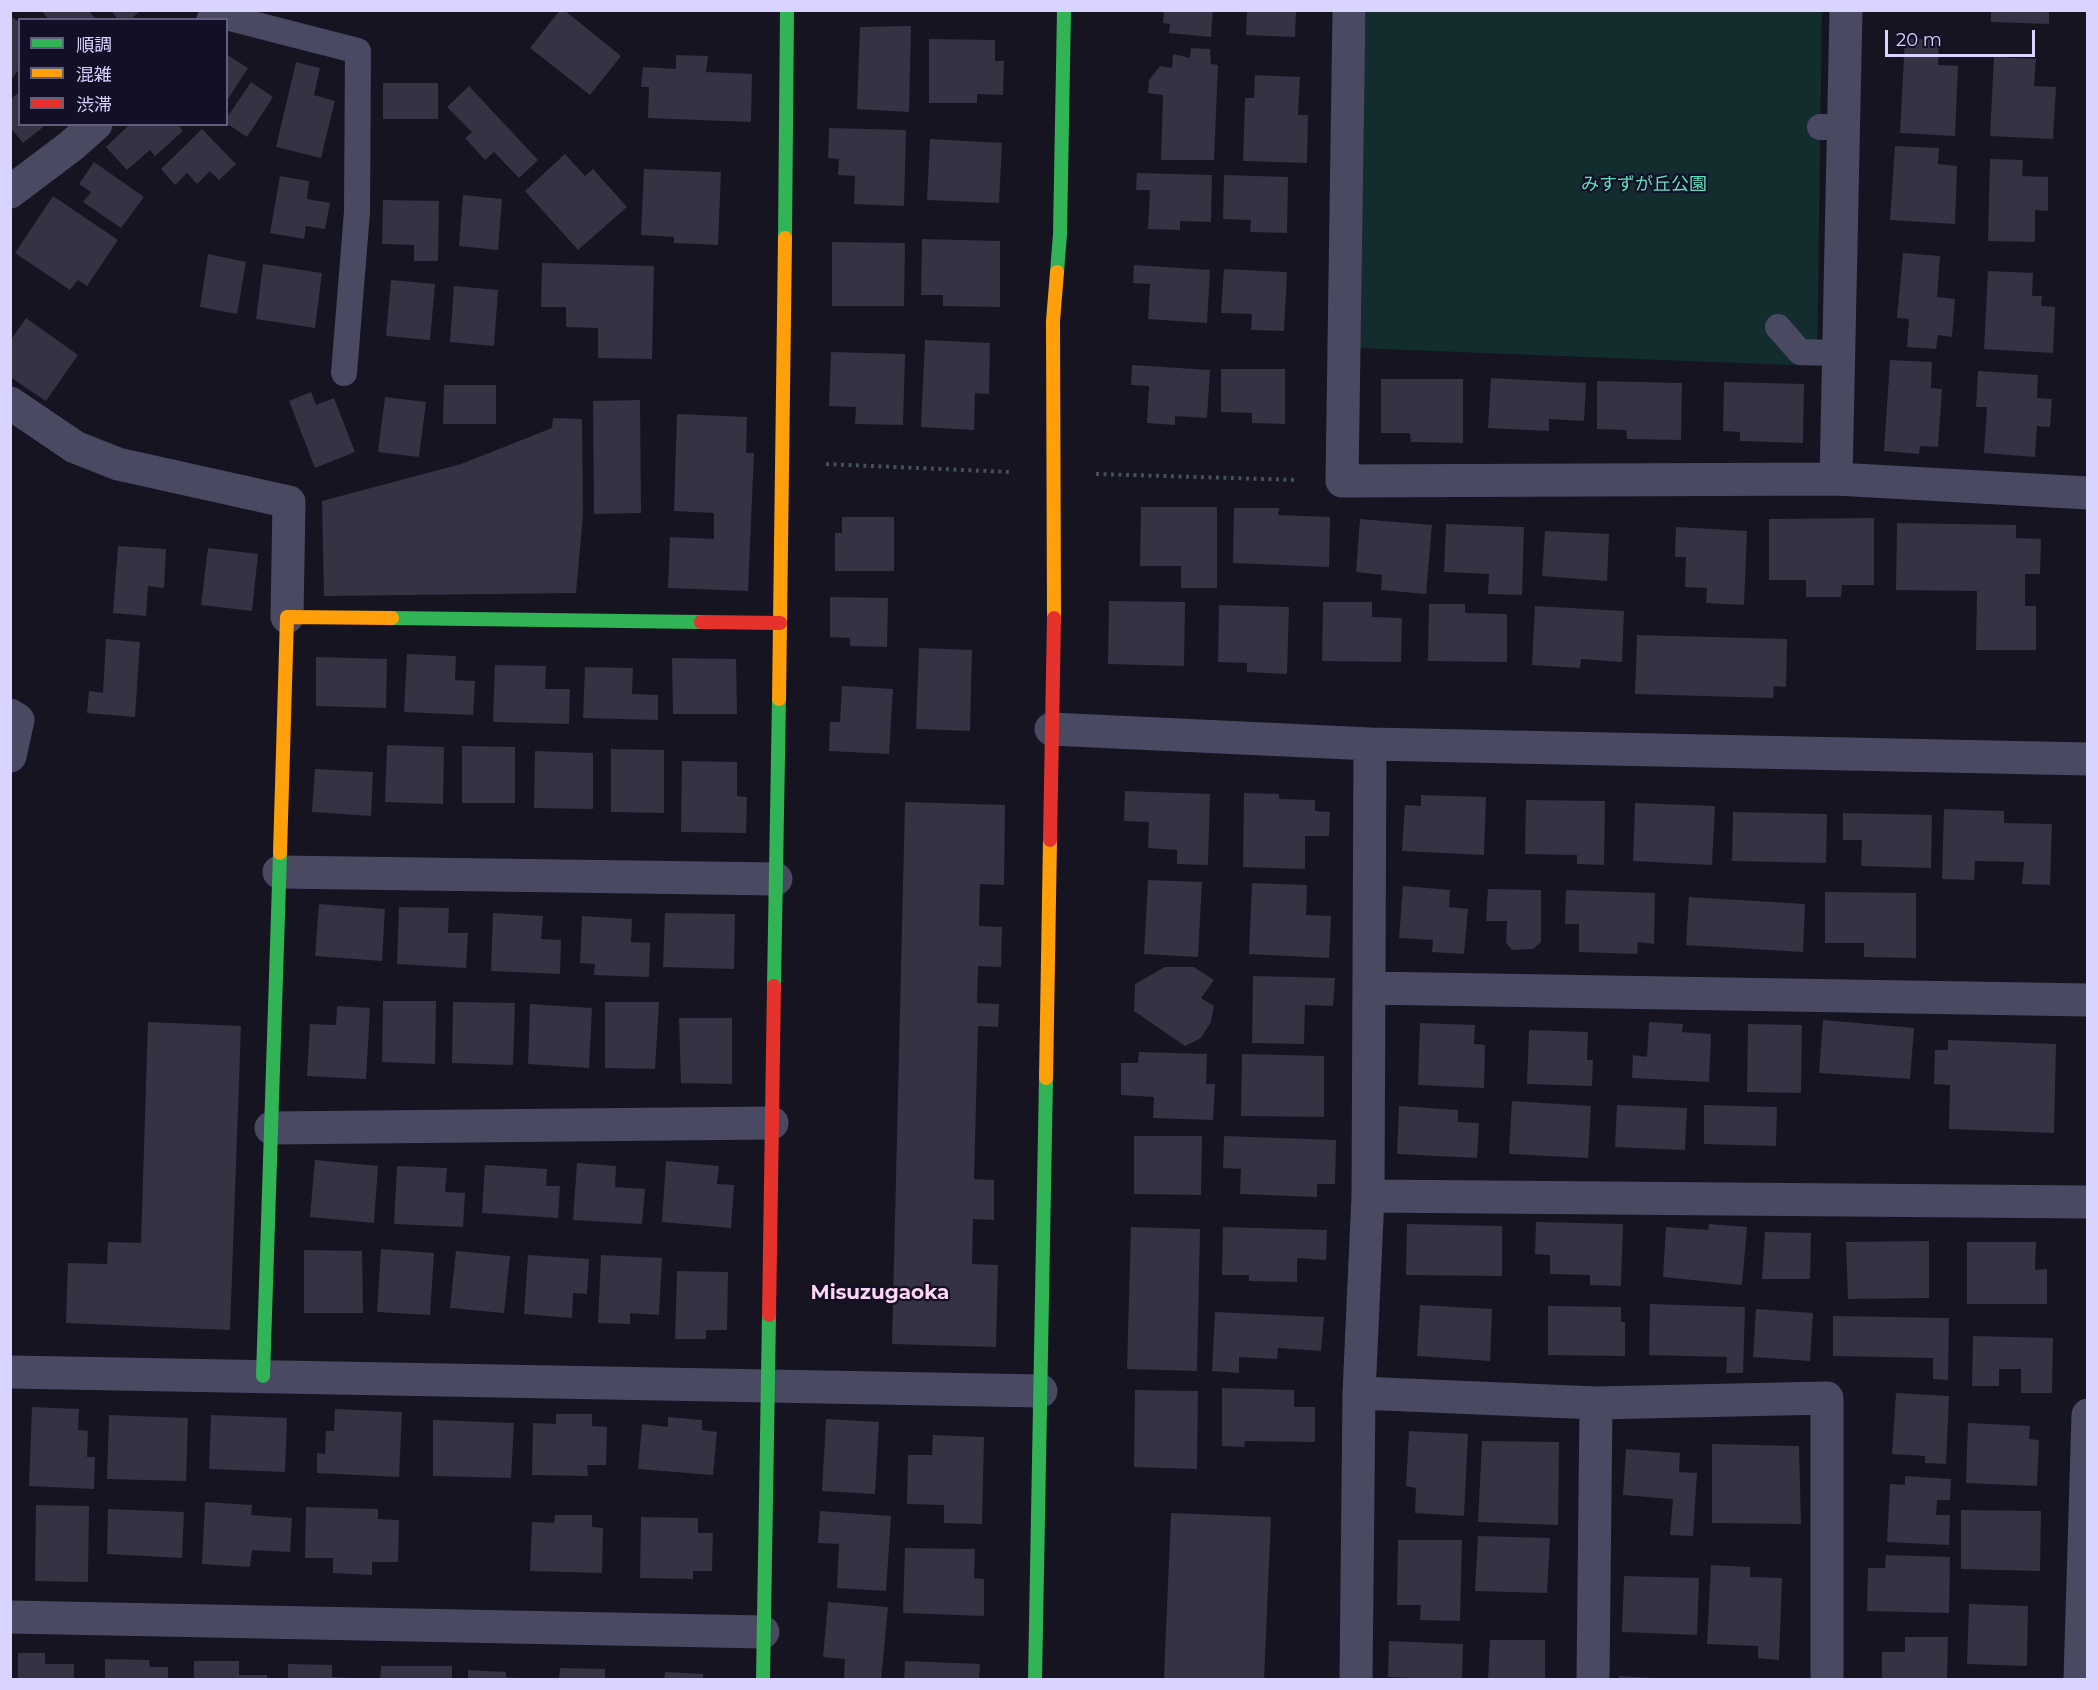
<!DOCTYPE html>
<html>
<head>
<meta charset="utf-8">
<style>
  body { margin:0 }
  #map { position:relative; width:2098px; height:1690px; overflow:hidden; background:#161421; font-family:Montserrat,"Noto Sans JP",sans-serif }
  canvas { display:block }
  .frame { position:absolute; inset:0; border:12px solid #d9d4ff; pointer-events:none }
  .legend { position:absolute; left:18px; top:18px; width:210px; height:108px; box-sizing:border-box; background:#130f26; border:2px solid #625e7d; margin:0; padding:8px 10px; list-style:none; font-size:18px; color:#d9d4ff }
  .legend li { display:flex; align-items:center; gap:12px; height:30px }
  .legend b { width:30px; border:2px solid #625e7d }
  .scale { position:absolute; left:1885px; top:30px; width:150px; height:27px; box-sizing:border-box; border:3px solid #d9d4ff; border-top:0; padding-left:8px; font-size:18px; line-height:21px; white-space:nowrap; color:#d9d4ff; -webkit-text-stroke:4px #130f26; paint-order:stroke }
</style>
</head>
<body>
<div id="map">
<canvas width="2098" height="1690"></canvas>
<div class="frame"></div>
<ul class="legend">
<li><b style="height:8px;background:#30b455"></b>順調</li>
<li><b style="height:8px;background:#ff9f0a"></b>混雑</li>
<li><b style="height:8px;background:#e5322d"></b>渋滞</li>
</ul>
<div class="scale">20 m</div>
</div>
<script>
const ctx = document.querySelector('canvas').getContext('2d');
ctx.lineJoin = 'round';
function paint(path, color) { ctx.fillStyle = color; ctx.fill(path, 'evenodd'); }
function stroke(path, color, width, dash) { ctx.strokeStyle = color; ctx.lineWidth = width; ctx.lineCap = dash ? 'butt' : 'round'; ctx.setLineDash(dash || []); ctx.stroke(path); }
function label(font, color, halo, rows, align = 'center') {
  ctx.font = font + ' Montserrat,"Noto Sans JP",sans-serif'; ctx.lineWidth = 4.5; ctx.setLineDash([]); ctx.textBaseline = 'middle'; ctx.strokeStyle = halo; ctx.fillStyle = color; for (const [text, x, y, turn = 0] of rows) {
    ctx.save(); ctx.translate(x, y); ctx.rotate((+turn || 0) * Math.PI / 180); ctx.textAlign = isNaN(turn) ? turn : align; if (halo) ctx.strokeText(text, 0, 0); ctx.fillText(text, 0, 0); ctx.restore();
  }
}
paint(new Path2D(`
  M1366,11H1822L1817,366L1356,348Z`), '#132c2d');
paint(new Path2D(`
  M41,10H88L97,20H49Z
  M111,10H141L130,20H118Z
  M560,10H564L621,56L590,95L530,48Z
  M1164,10H1213L1211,37L1169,33L1170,24L1163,23Z
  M1247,10H1296L1295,37L1246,35Z
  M1991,10H2049V24L1991,22Z
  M10,16L20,22V68L10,81Z
  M911,26L909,112L857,109L860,27Z
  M1905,38L1939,40L1938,65L1958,66L1955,136L1900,133Z
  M929,39L995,40V61H1004L1003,95L977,94V103H929Z
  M1191,48L1210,49L1211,64L1218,65L1214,160H1161L1163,95L1148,93L1149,80L1160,66L1172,68L1173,54L1190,58Z
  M226,54L248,68L226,102Z
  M676,55L708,56L706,72L752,74L751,122L648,118L649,87H641L643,67L676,69Z
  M1994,57L2036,59L2034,86L2056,87L2053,139L1990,136Z
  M296,62L320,68L314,95L335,101L321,158L276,147Z
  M1255,75L1300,77L1298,115H1308L1307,163L1243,161L1245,98H1254Z
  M251,82L273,97L247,137L226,123V119Z
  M383,83H438V119H383Z
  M469,86L538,160L519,178L494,152L485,160L465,138L472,132L447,107Z
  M20,92V124H47L23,143L10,127V99Z
  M130,124H177L183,131L155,156L150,150L127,170L106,147Z
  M829,128L906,130L904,206L854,204L855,176L838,175L839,159L828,158Z
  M202,129L236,164L219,180L210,171L197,184L187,173L175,185L161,169Z
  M930,139L1002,143L999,203L927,200Z
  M1895,146L1939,148L1938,164L1957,166L1955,224L1890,220Z
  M565,154L585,176L593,169L627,207L578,250L525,191Z
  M1990,159L2023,160L2022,176L2048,177V211L2035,210V242L1988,241Z
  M94,162L144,197L121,228L83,202L91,192L79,184Z
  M644,169L721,172L718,245L674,243V237L641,235Z
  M1137,173L1212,175L1211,222L1180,221V230L1148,229L1150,190H1136Z
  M1224,175L1288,177L1287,233L1250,232L1251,220L1223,219Z
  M280,176L309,181L307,199L330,203L325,229L306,226L304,239L270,233Z
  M463,195L502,199L498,250L459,246Z
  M53,196L118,240L87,286L78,280L70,290L15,253Z
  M383,200L439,201L438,261H414V245L382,244Z
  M922,239L1000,241V307L943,306V295H921Z
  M832,242L905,243L904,306H832Z
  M1903,253L1940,256L1937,297L1955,299L1952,337L1938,335L1936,349L1907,347L1909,319L1897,318Z
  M208,254L246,262L237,314L200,307Z
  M542,263L654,266L652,359L598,358V328L566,327V307H541Z
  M263,264L322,273L315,328L256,319Z
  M1134,265L1210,270L1207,323L1148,319L1150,284L1133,283Z
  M1224,269L1287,272L1284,331L1251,330L1252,314L1221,313Z
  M1988,271L2033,273L2032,296H2042L2041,306L2055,307L2053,353L1984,349Z
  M391,280L435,284L430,340L386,336Z
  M454,286L498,290L494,346L450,342Z
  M26,318L78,355L46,401L10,377V341Z
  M925,340L990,343L989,394L975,393L974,430L921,427Z
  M831,352L905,354L903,425L855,424L856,407L829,406Z
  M1890,360L1932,362L1931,388L1942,389L1938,447L1920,446L1919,454L1884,451Z
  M1132,365L1210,370L1207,418L1175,416V425L1147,423L1149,386L1131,385Z
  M1221,369H1285V424L1252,423V413L1221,412Z
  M1978,371L2038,375L2037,398L2052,399L2050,427L2037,426L2035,457L1984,453L1987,407H1976Z
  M1491,378L1586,383L1584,421L1549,419V431L1488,428Z
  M1381,379H1463V443L1411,442L1410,433H1381Z
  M1597,381L1682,383L1681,440L1627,439L1626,430L1597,429Z
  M1724,382L1804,384L1803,443L1740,441V432L1723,431Z
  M444,385H496V424H443Z
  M311,392L316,405L334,398L355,452L315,468L289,401Z
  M385,397L426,402L419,457L378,452Z
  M640,400L641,513L594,514L593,401Z
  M677,414L747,417L746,453H754L748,591L668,588L670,537L714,539V513L674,511Z
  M553,418L582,419L583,515L576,593L324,596L322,501L461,464L552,428Z
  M1141,507H1217V588H1181V566H1140Z
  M1234,508H1279L1278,515L1330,517L1329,567L1233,563Z
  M842,517H894V571H835V533H842Z
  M1874,518V585H1842L1841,597H1806V580H1769V519Z
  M1360,519L1432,525L1426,594L1381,590L1382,575L1356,572Z
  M1897,523L2016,525V538L2041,539L2040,574H2025V606H2036V650H1976L1977,591L1896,590Z
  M1446,524L1524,527L1522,595L1488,594L1489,574L1444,572Z
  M1676,527L1747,531L1744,605L1706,603L1707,588L1685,587L1686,557H1675Z
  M1545,531L1609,534L1607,581L1542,576Z
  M118,546L166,549L164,588L148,586L146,616L113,613Z
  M208,548L258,554L252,611L201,605Z
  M830,597L888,598L887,647L850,646V638L830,637Z
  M1109,601L1185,602L1184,666L1108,664Z
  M1323,602H1372V617L1402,618L1401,662L1322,661Z
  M1429,604H1465V613L1507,614V662L1428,661Z
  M1219,605L1289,607L1287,674L1247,672V663L1218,662Z
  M1535,606L1624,611L1622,662L1581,659L1580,668L1532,665Z
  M1637,635L1787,639L1786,687L1774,686L1773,698L1635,694Z
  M106,639L140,642L135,717L87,713L89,691L103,693Z
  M919,648L972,650L970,731L916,729Z
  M407,654L456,656L455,680L475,681L473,715L404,712Z
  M316,657L387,659L386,708L316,706Z
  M672,658L736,659L737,714H673Z
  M495,665L546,666L545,689H570L569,724L493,722Z
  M585,667L633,668L632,694L658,695V720L583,718Z
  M842,686L893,689L889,754L829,751L830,722H840Z
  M387,745L444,747L443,804L385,802Z
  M462,746L515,747V803H462Z
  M611,749L664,750V813L611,812Z
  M535,751L593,753V809L534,808Z
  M682,761L737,762V796L747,797L746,833L681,832Z
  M315,769L373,772L371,816L312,812Z
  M1125,791L1210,794L1208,865L1177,864V850L1148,848L1149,822L1124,821Z
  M1244,793L1279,794V799L1315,800V811L1330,812L1329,836H1305V869L1243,867Z
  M1421,795L1486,797L1484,855L1402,851L1405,805L1421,806Z
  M1526,800L1605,801L1604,865L1577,864V855L1525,854Z
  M905,802L1005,805L1004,885L980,884L979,926L1002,927L1001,967L978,966L977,1003L999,1004L998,1027L978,1026L974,1179L994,1180V1220L973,1219L972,1264L998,1265L996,1347L892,1344Z
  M1635,803L1715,806L1712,865L1633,861Z
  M1944,809L2004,811V823L2052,824L2050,885L2022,884L2024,862L1975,861L1974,880L1942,879Z
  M1733,812L1827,814L1826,863L1732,861Z
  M1843,813L1932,815L1931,868L1861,866L1862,840H1843Z
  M1148,880L1202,882L1198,957L1144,954Z
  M1252,883L1307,885L1306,915L1331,916L1329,958L1249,954Z
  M1403,886L1450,890L1449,907L1468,909L1464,954L1432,952L1433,940L1399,938Z
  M1488,889L1541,890V942L1533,949L1512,950L1506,943L1507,921H1486Z
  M1566,890L1655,893L1654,944L1638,942L1637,954L1579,952V924H1565Z
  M1825,892L1916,893V958L1864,957V943H1825Z
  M1689,897L1805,904L1803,952L1686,945Z
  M319,904L385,909L382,961L315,956Z
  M399,907L449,908L448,933H468L466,968L397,964Z
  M493,913L543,916L541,939L561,940L560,974L491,971Z
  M665,913L735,914L734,969L663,967Z
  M582,916L632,919L631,942L650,943L649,977L594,975L595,964L580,963Z
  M1165,967H1194L1214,980L1201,998L1214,1006L1211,1022L1201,1038L1185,1046L1134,1011L1135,984Z
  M1253,976L1335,978L1333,1006L1305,1005L1304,1044L1252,1043Z
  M383,1001H436L435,1064L382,1062Z
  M453,1002L515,1003L513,1065L452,1063Z
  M605,1002H659L655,1069L605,1068Z
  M530,1004L592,1008L589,1068L528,1064Z
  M337,1006L370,1008L366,1079L307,1076L310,1024L336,1025Z
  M679,1018H732V1084L681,1083Z
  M1823,1020L1914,1028L1910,1079L1819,1073Z
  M148,1022L241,1026L230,1330L66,1323L68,1263L107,1264L108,1242L141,1243Z
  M1649,1022L1683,1024L1682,1032L1711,1034L1709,1082L1632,1078L1633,1055L1647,1057Z
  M1420,1023L1475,1025L1474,1044L1485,1045L1484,1088L1418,1085Z
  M1748,1024L1802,1025L1801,1093L1747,1092Z
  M1529,1030L1588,1032L1587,1060H1593L1592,1086L1527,1084Z
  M1948,1040L2056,1044L2054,1133L1949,1129L1950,1085L1934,1084L1935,1050H1948Z
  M1139,1052L1207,1054L1206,1084H1215L1213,1120L1153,1118L1154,1097L1121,1095V1063H1138Z
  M1242,1054L1324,1056V1117L1241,1116Z
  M1512,1101L1591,1106L1588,1158L1509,1154Z
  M1617,1105L1687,1108L1685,1150L1615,1147Z
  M1704,1105L1777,1107L1776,1146L1704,1144Z
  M1399,1106L1458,1110V1122L1479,1123L1477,1158L1397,1154Z
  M1134,1136H1202L1201,1195L1134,1194Z
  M1224,1136L1336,1140L1335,1184H1317V1197L1240,1194L1241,1169L1223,1168Z
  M315,1160L378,1166L374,1223L310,1217Z
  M666,1161L719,1166L717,1184L734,1185L731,1228L662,1222Z
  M577,1163L616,1166L615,1187L645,1189L642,1224L573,1220Z
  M485,1165L547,1169L546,1186H560L558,1218L482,1213Z
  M397,1166L447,1168L445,1192L465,1193L463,1227L394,1224Z
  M1536,1222L1623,1224L1621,1286L1590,1285V1275L1550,1274V1255L1535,1254Z
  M1407,1224L1502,1226V1276L1406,1275Z
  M1709,1224L1747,1227L1742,1285L1663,1277L1666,1227L1708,1230Z
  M1131,1227L1200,1229L1197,1371L1127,1369Z
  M1223,1227L1327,1230L1326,1260L1297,1258V1282L1249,1281V1275H1222Z
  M1765,1232L1811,1233L1810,1279H1762Z
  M1929,1241V1298L1848,1299L1846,1242Z
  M1967,1242H2036L2035,1270L2047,1269V1304H1967Z
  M381,1249L434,1253L430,1315L377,1312Z
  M304,1250L362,1251L363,1313H304Z
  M456,1251L510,1256L504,1313L450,1308Z
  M528,1255L589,1259L587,1294L573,1293L572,1318L524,1314Z
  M601,1255L662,1258L659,1315L630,1313V1324L598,1323Z
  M677,1271L728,1272L727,1330H706V1339H675Z
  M1650,1304L1745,1307L1743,1373H1726L1727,1357L1649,1355Z
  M1420,1305L1492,1309L1490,1361L1417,1356Z
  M1548,1306L1621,1307V1322H1625V1356L1548,1355Z
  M1756,1309L1813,1313L1810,1361L1753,1357Z
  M1215,1312L1324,1317L1321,1351L1278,1348L1277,1359L1239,1357V1373L1212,1371Z
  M1833,1316L1949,1318L1948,1380L1933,1379V1358L1833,1356Z
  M1973,1336L2053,1338L2052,1393H2021V1369H1999V1386H1972Z
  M1222,1388L1294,1390V1407H1315V1442L1245,1441L1244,1447L1222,1446Z
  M1135,1390L1198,1391L1197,1469L1134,1467Z
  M1896,1393L1949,1396L1946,1464L1925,1463V1456L1892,1454Z
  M32,1407L79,1409L78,1430L88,1431L87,1457H95L94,1489L29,1486Z
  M335,1409L402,1412L399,1477L317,1473V1453L325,1454L326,1431H334Z
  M556,1414H592V1426L607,1427L606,1465H587L588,1476L532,1475L533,1423L556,1424Z
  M109,1415L188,1418L186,1481L107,1479Z
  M211,1415L287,1418L285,1472L209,1469Z
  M668,1417L702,1420V1430L717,1432L713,1475L638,1469L642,1424L668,1427Z
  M826,1419L879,1422L875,1494L822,1491Z
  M433,1420L514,1423L511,1478L433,1476Z
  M1968,1423L2030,1426L2029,1439L2039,1440L2037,1486L1966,1483Z
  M1409,1431L1468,1434L1464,1516L1415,1513L1416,1488L1406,1486Z
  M933,1435L984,1437L982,1524L944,1523V1505L907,1504L908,1455H932Z
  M1482,1441L1559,1442L1558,1525L1478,1522Z
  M1712,1444L1799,1446L1801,1524L1712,1523Z
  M1626,1449L1680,1453L1679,1472L1697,1473L1693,1536L1670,1535L1673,1499L1623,1495Z
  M1905,1476L1951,1479L1950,1500H1937L1936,1515H1950L1949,1545L1887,1542L1890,1484L1905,1485Z
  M205,1502L252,1505L251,1515L292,1518L290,1552L252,1550L250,1567L202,1564Z
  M36,1505L89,1506L88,1582L35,1581Z
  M306,1507L378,1509V1519L399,1520L398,1562H372V1575L333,1573V1558H305Z
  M108,1509L184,1512L182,1558L107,1554Z
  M1961,1510L2041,1511L2040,1571L1961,1569Z
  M820,1511L891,1516L886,1591L837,1588L839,1544L818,1543Z
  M1171,1513L1271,1517L1264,1680L1164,1678Z
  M555,1515H592V1527L603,1528L602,1573L530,1571L532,1522L554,1523Z
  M641,1517L698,1518V1533H713L712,1571H693V1579L640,1578Z
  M1478,1536L1550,1538L1547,1593L1475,1591Z
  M1398,1540H1462L1460,1621L1420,1620L1421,1605H1397Z
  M905,1548L975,1549L974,1578L984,1579V1616L903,1613Z
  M1886,1555L1950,1557L1949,1613L1867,1611L1868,1568H1885Z
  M1711,1565L1750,1567V1577L1782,1578L1779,1660L1758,1658V1646L1707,1644Z
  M1624,1576L1699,1578L1697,1635L1622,1632Z
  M828,1602L888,1607L881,1680L844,1679L845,1659L823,1657Z
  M1969,1604L2028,1606L2027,1666L1967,1664Z
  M1905,1637H1948L1947,1680H1882V1652H1905Z
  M1490,1640H1545V1680H1488Z
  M1389,1641L1463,1644L1462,1680L1388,1677Z
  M18,1653H45V1664H74V1680H18Z
  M105,1659L149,1660L150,1667H168V1680H105Z
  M194,1661H239V1675H267V1680H194Z
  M905,1661L980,1664L979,1680H904Z
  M288,1664L332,1665V1677L348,1678V1680H288Z
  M381,1666H452V1680H380Z
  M560,1668L605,1669V1680H559Z
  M468,1670L506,1672V1677L515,1678V1680H468Z
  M665,1672L703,1674V1680H664Z
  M1619,1676L1656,1678V1680H1619Z`), '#343243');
stroke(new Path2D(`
  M826,464L1010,472
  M1096,474L1298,480`), '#44505f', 4, [3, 4.5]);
stroke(new Path2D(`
  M218,15L358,51L357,212L344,373
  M1820,127H1844
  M1778,327L1800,352L1839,353`), '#4a4962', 26);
stroke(new Path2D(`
  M1349,10L1342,481L1836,479
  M1846,10L1836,479L2088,493
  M213,20L223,10
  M10,192L71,146L96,124
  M10,403L75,447L118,464L289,502L287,617
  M10,715L18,720L10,756
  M1051,729L1370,744L2088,759
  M279,872L776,879
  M1369,988L2088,1000
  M271,1128L772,1123
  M1368,1196L2088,1202
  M10,1372L1041,1391
  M1359,1393L1596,1403L1827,1398V1680
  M10,1617L763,1632
  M1356,1680L1359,1393L1368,1196L1370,744
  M1593,1680L1596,1403
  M2080,1680L2088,1415`), '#4a4962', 33);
stroke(new Path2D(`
  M785,238L787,10
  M1057,272L1060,234L1064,10
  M392,618L701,622
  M774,986L779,699
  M263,1376L280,853
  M763,1680L769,1315
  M1035,1680L1046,1078`), '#30b455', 14);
stroke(new Path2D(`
  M1054,618L1053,321L1057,272
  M779,699L785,238
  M280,853L287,617L392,618
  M1046,1078L1050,840`), '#ff9f0a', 14);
stroke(new Path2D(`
  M701,622L780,623
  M1050,840L1054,618
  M769,1315L774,986`), '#e5322d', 14);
label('18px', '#5fe0c0', '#130f26', [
  ["みすずが丘公園",1644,185]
]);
label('bold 20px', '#ffd6f0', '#130f26', [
  ["Misuzugaoka",880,1293]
]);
</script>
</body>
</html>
